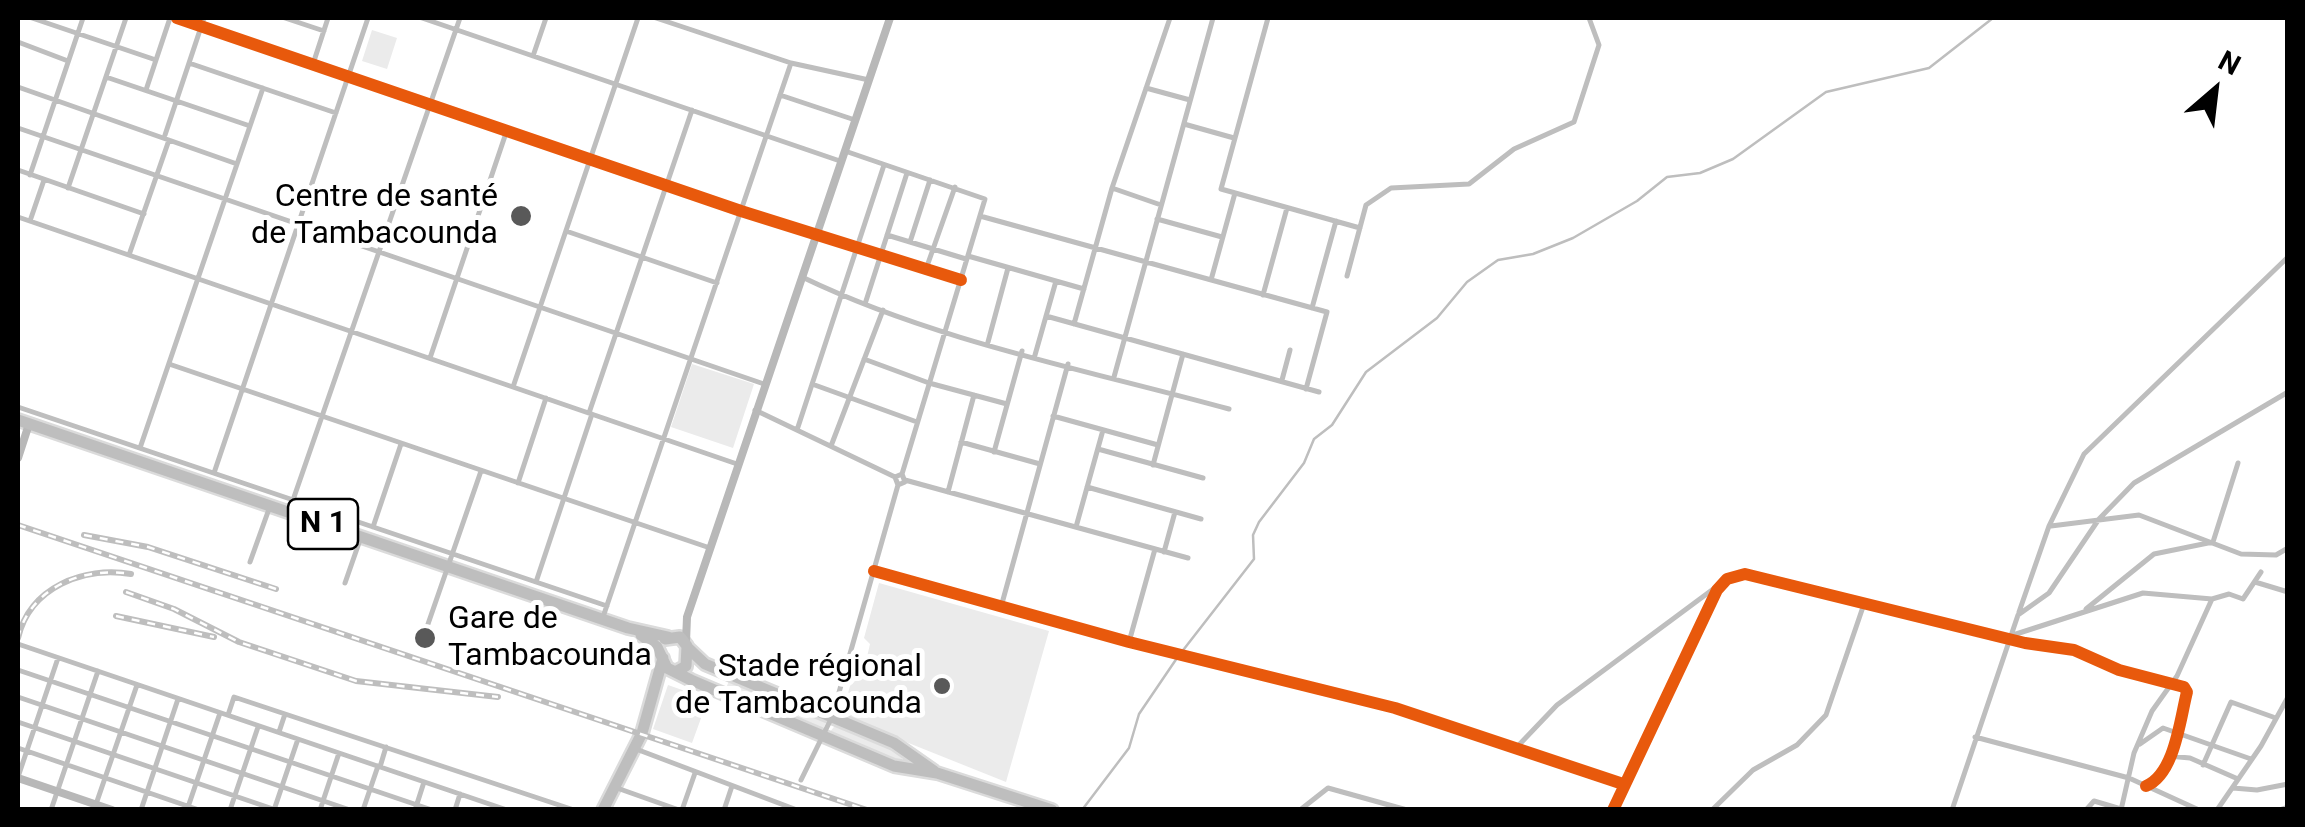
<!DOCTYPE html>
<html>
<head>
<meta charset="utf-8">
<style>
  body { margin:0 }
  #map { position:relative; width:2305px; height:827px; overflow:hidden; background:#fff; font-family:Roboto,sans-serif }
  canvas { display:block }
  .frame { position:absolute; inset:0; border:20px solid #000; pointer-events:none }
  .north { position:absolute; left:2165px; top:40px; width:100px; height:100px; -webkit-text-stroke:8px #fff; paint-order:stroke; rotate:28deg; font-size:28px; font-weight:700; line-height:40px; text-align:center; color:#000 }
  .north::after { content:''; display:block; margin:auto; width:35px; height:45px; background:#000; clip-path:polygon(50% 0,100% 100%,50% 72%,0 100%) }
</style>
</head>
<body>
<div id="map">
<canvas width="2305" height="827"></canvas>
<div class="frame"></div>
<div class="north">N</div>
</div>
<script>
const ctx = document.querySelector('canvas').getContext('2d');
ctx.lineJoin = 'round';
function paint(path, color) { ctx.fillStyle = color; ctx.fill(path, 'evenodd'); }
function stroke(path, color, width, dash) { ctx.strokeStyle = color; ctx.lineWidth = width; ctx.lineCap = dash ? 'butt' : 'round'; ctx.setLineDash(dash || []); ctx.stroke(path); }
function label(font, color, halo, rows, align = 'center') {
  ctx.font = font + ' Roboto,sans-serif'; ctx.lineWidth = 10; ctx.setLineDash([]); ctx.textBaseline = 'middle'; ctx.strokeStyle = halo; ctx.fillStyle = color; for (const [text, x, y, turn = 0] of rows) {
    ctx.save(); ctx.translate(x, y); ctx.rotate((+turn || 0) * Math.PI / 180); ctx.textAlign = isNaN(turn) ? turn : align; if (halo) ctx.strokeText(text, 0, 0); ctx.fillText(text, 0, 0); ctx.restore();
  }
}
paint(new Path2D(`
  M372,30L397,38L387,69L362,61Z
  M692,364L754,384L733,448L671,427Z
  M879,583L1049,631L1006,782L846,718L843,711L857,661L867,657L870,644L864,638Z
  M730,678L829,719L821,732L725,691Z
  M668,685L708,699L692,743L653,729Z
  M838,722L897,747L903,758L897,763L829,733Z`), '#ebebeb');
stroke(new Path2D(`
  M1082,810L1129,748L1139,714L1177,658L1254,559L1253,535L1259,522L1304,463L1314,439L1332,425L1366,372L1437,318L1467,282L1498,260L1533,254L1573,238L1637,201L1667,177L1700,173L1733,159L1826,92L1929,68L1993,18`), '#bebebe', 2.5);
const highway = new Path2D(`
  M18,420L628,628L668,637
  M641,635L657,647L667,668L691,680L894,766L937,773L1052,810
  M665,639L680,637L687,646L686,666L675,672
  M687,647L705,664L894,743L934,771
  M603,810L642,733L663,658`);
stroke(highway, '#dbdbdb', 16);
stroke(new Path2D(`
  M32,18L156,60
  M177,18L741,211L961,280
  M285,18L324,31
  M422,18L840,161
  M656,18L791,63L869,80
  M1268,18L1221,189L1360,228
  M18,42L68,61
  M533,56L546,18
  M189,63L336,113
  M313,64L328,18
  M106,77L250,126
  M18,87L237,164
  M1146,88L1190,100
  M146,90L170,18
  M780,95L855,120
  M1184,124L1234,138
  M18,128L764,384
  M165,135L204,18
  M845,151L985,199L902,474
  M18,170L144,214
  M30,175L83,18
  M68,188L126,18
  M1112,188L1161,205
  M980,216L1327,312L1306,389
  M18,217L737,464
  M1157,219L1222,237
  M30,221L44,180
  M566,231L717,283
  M887,235L966,259
  M910,242L930,180
  M129,255L169,140
  M968,256L1084,289
  M926,269L955,187
  M1347,276L1366,205L1391,188L1469,184L1514,149L1574,122L1599,45L1589,18
  M802,277C935,341 1087,370 1229,409
  M1211,280L1235,193
  M1263,295L1287,208
  M865,304L907,173
  M1312,308L1336,221
  M1046,316L1319,392
  M1074,324L1112,188L1170,18
  M988,342L1008,268
  M1035,355L1056,281
  M430,358L507,130
  M864,359L929,383L1007,404
  M169,364L710,548
  M1114,377L1213,18
  M1282,380L1290,350
  M812,384L917,422
  M513,387L638,18
  M18,407L607,606
  M755,410L895,477L902,474L905,482L898,485L895,477
  M589,413L692,110
  M1053,416L1158,445
  M797,430L884,165
  M961,442L1040,464
  M831,446L883,310
  M140,448L263,88
  M1098,449L1203,478
  M994,452L1022,351
  M1153,465L1183,354
  M214,473L368,18
  M905,480L1188,558
  M518,483L546,398
  M1087,487L1201,519
  M948,492L974,395
  M293,500L460,18
  M2051,526L2139,515L2241,554L2276,555L2288,548
  M373,527L401,444
  M1076,527L1103,430
  M1164,552L1175,512
  M250,562L269,509
  M874,571L1129,642L1395,708L1623,784
  M536,582L592,414
  M2255,582L2288,592
  M345,583L360,540
  M1001,607L1068,364
  M2086,609L2154,554L2213,542L2238,463
  M2019,612L2049,526L2084,454L2288,257
  M603,617L791,63
  M428,624L481,471
  M2013,635L2143,593L2212,599L2229,594L2243,599L2261,572
  M1129,642L1155,549
  M18,644L507,810
  M18,670L432,810
  M18,697L350,810
  M228,715L234,697L574,810
  M18,722L276,810
  M279,732L285,714
  M1975,737L2129,778L2199,810
  M2140,744L2163,728L2251,759
  M18,748L199,810
  M1516,748L1557,705L1716,587
  M636,749L797,810
  M2168,756L2190,758L2238,779
  M2203,765L2231,702L2273,717
  M380,767L386,747
  M18,777L58,658
  M801,780L832,717L898,485
  M617,788L679,810
  M2233,788L2257,790L2288,784
  M51,810L98,671
  M94,810L137,685
  M141,810L178,699
  M187,810L220,713
  M230,810L258,727
  M274,810L298,739
  M320,810L339,753
  M363,810L378,766
  M415,810L424,782
  M455,810L460,794
  M682,810L695,773
  M724,810L732,786
  M1300,810L1328,788L1407,810
  M1613,810L1717,590L1727,579L1745,574L2025,643L2074,650L2119,670L2184,687L2187,692C2180,719 2175,774 2146,786
  M1712,810L1753,770L1797,745L1826,715L1865,601
  M1952,810L2018,615L2049,593L2099,519L2134,483L2288,392
  M2086,810L2094,801L2121,809
  M2121,810L2134,753L2152,711L2177,676L2212,599
  M2217,810L2261,746L2288,697
  M2279,810L2288,807`), '#bebebe', 5);
stroke(new Path2D(`
  M18,458L29,424
  M686,642L687,617L890,18
  M18,778L112,810`), '#b8b8b8', 8);
stroke(highway, '#bebebe', 11);
const rail = new Path2D(`
  M18,525L867,810
  M84,535L148,547L276,589
  M126,592L174,609L239,642L356,681L498,697
  M116,616L214,637
  M18,638C30,587 84,566 131,574`);
stroke(rail, '#bebebe', 6);
stroke(rail, '#fff', 2.5, [8]);
stroke(new Path2D(`
  M177,18L741,211L961,280
  M874,571L1129,642L1395,708L1623,784
  M1613,810L1717,590L1727,579L1745,574L2025,643L2074,650L2119,670L2184,687L2187,692C2180,719 2175,774 2146,786`), '#e8590c', 12);
for (const [x, y, r, color] of [
  [521,216,12,"#595959"],
  [425,638,12,"#595959"],
  [942,686,10,"#595959"]
]) { const dot = new Path2D(); dot.arc(x, y, r, 0, 2 * Math.PI); ctx.fillStyle = color; ctx.fill(dot); stroke(dot, '#fff', 4); }
for (const [x, y, w] of [
  [323,524,70]
]) { const box = new Path2D(); box.roundRect(x - w / 2, y - 25, w, 50, 8); ctx.fillStyle = '#fff'; ctx.fill(box); stroke(box, '#000', 2.5); }
label('bold 30px', '#000', null, [
  ["N 1",323,524]
]);
label('32px', '#000', '#fff', [
  ["Centre de santé",498,198],
  ["de Tambacounda",498,235],
  ["Gare de",448,620,"left"],
  ["Tambacounda",448,657,"left"],
  ["Stade régional",922,668],
  ["de Tambacounda",922,705]
], 'right');
</script>
</body>
</html>
